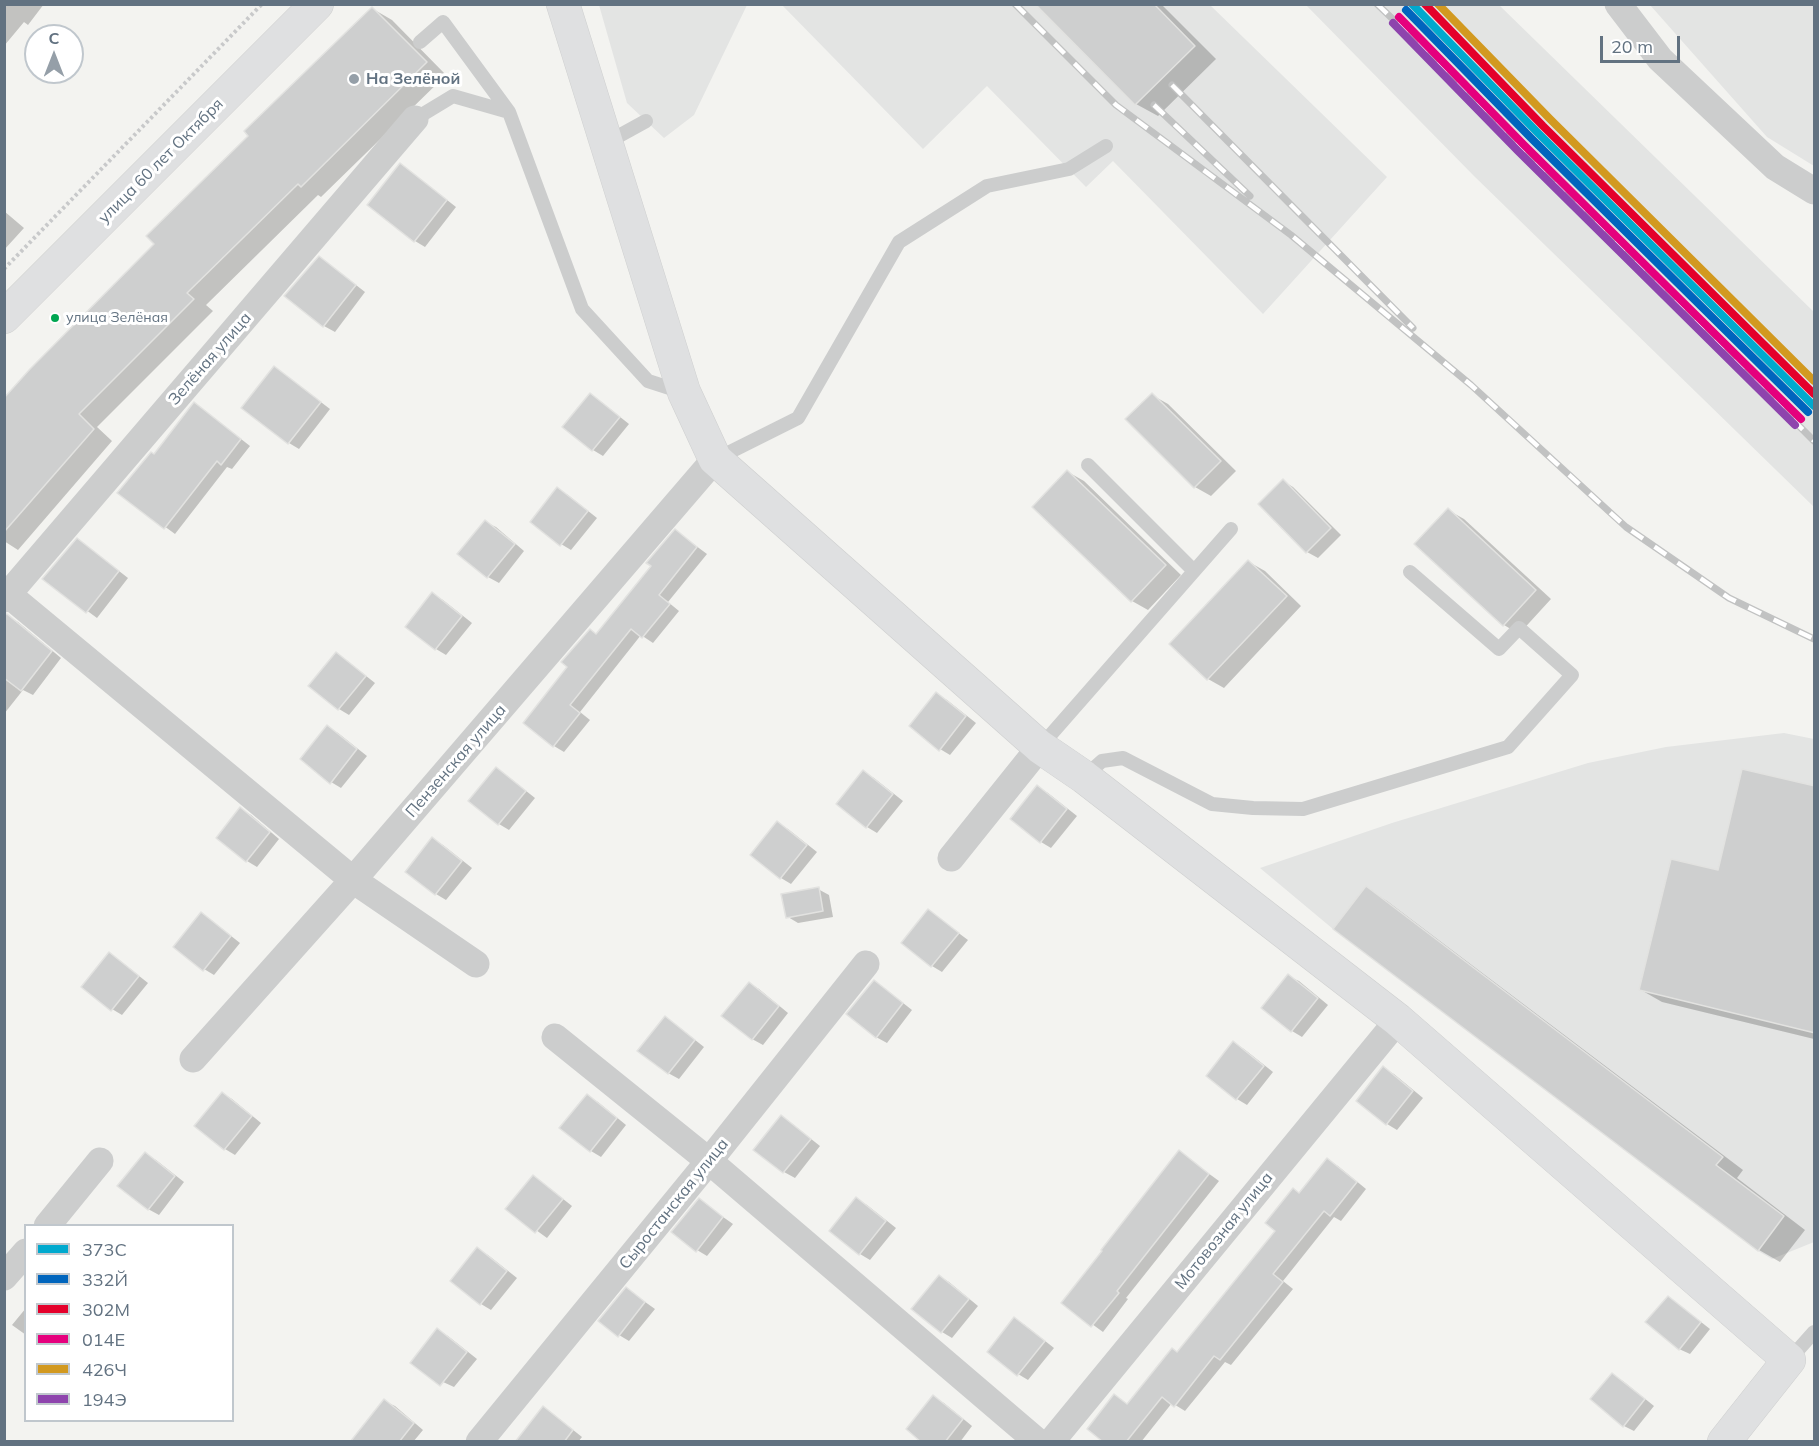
<!DOCTYPE html>
<html>
<head>
<meta charset="utf-8">
<style>
  body { margin:0 }
  #map { position:relative; width:1819px; height:1446px; overflow:hidden; background:#f3f3f0; font-family:Mulish,sans-serif }
  canvas { display:block }
  .frame { position:absolute; inset:0; border:6px solid #627281; pointer-events:none }
  .legend { position:absolute; left:24px; top:1224px; width:210px; height:198px; box-sizing:border-box; background:#fff; border:2px solid #c0c7cd; margin:0; padding:8px 10px; list-style:none; font-size:18px; color:#627281 }
  .legend li { display:flex; align-items:center; gap:12px; height:30px }
  .legend b { width:30px; border:2px solid #c0c7cd }
  .north { position:absolute; left:24px; top:24px; width:60px; height:60px; box-sizing:border-box; background:#fff; border:2px solid #c0c7cd; border-radius:50%; rotate:0deg; font-size:16px; font-weight:700; line-height:24px; text-align:center; color:#627281 }
  .north::after { content:''; display:block; margin:auto; width:21px; height:27px; background:#959fa8; clip-path:polygon(50% 0,100% 100%,50% 72%,0 100%) }
  .scale { position:absolute; left:1600px; top:36px; width:80px; height:27px; box-sizing:border-box; border:3px solid #627281; border-top:0; padding-left:8px; font-size:18px; line-height:21px; white-space:nowrap; color:#627281; -webkit-text-stroke:4px #fff; paint-order:stroke }
</style>
</head>
<body>
<div id="map">
<canvas width="1819" height="1446"></canvas>
<div class="frame"></div>
<ul class="legend">
<li><b style="height:8px;background:#00a9ce"></b>373C</li>
<li><b style="height:8px;background:#0065bd"></b>332Й</li>
<li><b style="height:8px;background:#e4002b"></b>302М</li>
<li><b style="height:8px;background:#e5007d"></b>014Е</li>
<li><b style="height:8px;background:#d29920"></b>426Ч</li>
<li><b style="height:8px;background:#8e44ad"></b>194Э</li>
</ul>
<div class="north">С</div>
<div class="scale">20 m</div>
</div>
<script>
const ctx = document.querySelector('canvas').getContext('2d');
ctx.lineJoin = 'round';
function paint(path, color) { ctx.fillStyle = color; ctx.fill(path, 'evenodd'); }
function stroke(path, color, width, dash) { ctx.strokeStyle = color; ctx.lineWidth = width; ctx.lineCap = dash ? 'butt' : 'round'; ctx.setLineDash(dash || []); ctx.stroke(path); }
function label(font, color, halo, rows, align = 'center') {
  ctx.font = font + ' Mulish,sans-serif'; ctx.lineWidth = 6; ctx.setLineDash([]); ctx.textBaseline = 'middle'; ctx.strokeStyle = halo; ctx.fillStyle = color; for (const [text, x, y, turn = 0] of rows) {
    ctx.save(); ctx.translate(x, y); ctx.rotate((+turn || 0) * Math.PI / 180); ctx.textAlign = isNaN(turn) ? turn : align; if (halo) ctx.strokeText(text, 0, 0); ctx.fillText(text, 0, 0); ctx.restore();
  }
}
paint(new Path2D(`
  M599,5H747L694,115L664,138L627,103Z
  M782,5H1210L1387,177L1263,314L1113,161L1086,187L987,86L923,149Z
  M1306,5H1499L1814,312V507L1474,176Z
  M1650,5H1814V166L1767,137Z
  M1784,733L1814,739V1242L1772,1259L1758,1251L1333,929L1260,868L1392,823L1588,763L1666,747Z`), '#e3e4e3');
paint(new Path2D(`
  M4,4H44L28,25L24,22L4,46Z
  M1037,4H1161L1216,59L1158,116L1136,104Z
  M373,9L392,20L446,75L321,197L318,195L206,305L213,311L97,427L112,441L18,550L4,541V400L156,244L251,136Z
  M400,165L410,171L456,207L425,247L415,241L369,205Z
  M4,211L24,228L4,250Z
  M319,258L329,264L365,292L335,332L324,326L286,296Z
  M284,374L330,409L299,449L289,443L243,408Z
  M590,395L600,401L629,424L603,456L593,450L564,427Z
  M1152,395L1168,404L1236,471L1211,496L1195,487Z
  M204,410L250,446L232,469L227,467L175,534L119,493L154,456Z
  M1068,472L1084,481L1181,575L1148,610L1132,601Z
  M1283,481L1293,487L1341,535L1318,558L1307,552L1260,504Z
  M558,489L568,495L597,518L571,550L561,544Z
  M1448,510L1464,519L1551,599L1519,634L1504,625Z
  M485,522L496,527L524,551L499,583L488,577L459,554Z
  M676,531L707,554L668,602L679,611L653,643L641,635L580,712L590,720L564,752L554,746L525,723L653,566Z
  M87,546L128,578L97,618L44,579Z
  M1249,562L1265,571L1301,606L1224,688L1208,679Z
  M432,594L443,600L472,623L446,655L436,649Z
  M7,616L18,622L61,658L33,695L23,690L4,714V617Z
  M336,654L346,660L375,683L349,715L339,709Z
  M937,694L947,700L976,723L950,755L940,749Z
  M328,727L338,733L367,756L341,788L331,782Z
  M496,769L506,775L535,798L509,830L499,824L470,801Z
  M864,772L874,778L903,801L877,833L867,827Z
  M1038,787L1048,793L1077,816L1051,848L1041,842Z
  M1814,788V1039L1662,1002L1641,990L1719,872Z
  M241,809L251,815L279,839L257,867L247,861Z
  M778,823L788,829L817,852L791,884L781,878L752,855Z
  M432,839L443,845L472,868L446,900L436,894Z
  M1366,888L1387,901L1743,1170L1737,1178L1805,1230L1780,1262L1759,1250L1335,929Z
  M818,889L829,895L833,917L798,923L788,917Z
  M929,911L968,940L942,972L932,966Z
  M211,920L240,943L214,975L204,969Z
  M119,960L148,983L122,1015L112,1009Z
  M1288,976L1299,981L1328,1005L1302,1037L1292,1031Z
  M874,982L884,988L912,1010L887,1043L876,1037Z
  M749,983L759,989L788,1013L763,1045L752,1039Z
  M665,1018L675,1024L704,1047L679,1079L668,1073Z
  M1234,1043L1244,1049L1273,1072L1247,1105L1237,1099Z
  M1383,1068L1394,1074L1423,1098L1397,1130L1387,1124Z
  M222,1093L232,1099L261,1123L235,1155L225,1149L196,1126Z
  M587,1096L598,1102L626,1125L601,1157L591,1151Z
  M781,1117L791,1123L820,1146L795,1178L784,1172L755,1149Z
  M1179,1152L1219,1181L1126,1298L1128,1299L1103,1332L1063,1303Z
  M145,1154L156,1160L184,1182L159,1215L148,1209Z
  M1327,1160L1338,1166L1366,1189L1341,1221L1334,1217L1283,1281L1293,1289L1231,1365L1225,1362L1185,1411L1172,1403L1141,1442H1105L1115,1396L1129,1405L1177,1354L1277,1230L1300,1194Z
  M533,1177L543,1183L572,1206L547,1238L507,1209Z
  M857,1199L867,1205L896,1228L870,1260L860,1254L831,1231Z
  M699,1200L733,1224L707,1256L697,1250Z
  M477,1249L488,1255L517,1278L491,1310L481,1304Z
  M939,1276L949,1282L978,1306L952,1338L942,1332L913,1309Z
  M627,1289L655,1309L629,1341L619,1335Z
  M1668,1298L1678,1304L1710,1329L1690,1354L1679,1349Z
  M26,1308V1335L12,1325Z
  M1015,1319L1025,1325L1054,1348L1028,1380L1018,1374Z
  M438,1330L448,1336L477,1359L454,1387L443,1382Z
  M1612,1375L1623,1381L1654,1406L1634,1431L1624,1426Z
  M933,1397L944,1403L972,1426L960,1442H923Z
  M384,1401L395,1406L423,1430L413,1442H351Z
  M543,1408L553,1414L582,1437L578,1442H519Z`), '#0003');
const building = new Path2D(`
  M1035,4H1154L1195,46L1135,105Z
  M372,7L427,62L301,187L298,184L187,293L194,299L79,414L94,429L4,532V398L30,369L154,244L146,236L248,136L244,131Z
  M400,163L447,200L414,242L367,205Z
  M319,256L356,285L323,327L284,296Z
  M274,366L321,402L288,444L241,408Z
  M590,393L620,417L592,451L562,427Z
  M1152,393L1221,461L1194,488L1125,419Z
  M194,402L241,439L221,465L217,461L164,529L117,493L151,452L154,454Z
  M1067,470L1166,565L1131,602L1032,507Z
  M1283,479L1331,528L1306,553L1258,504Z
  M557,487L588,511L560,546L530,522Z
  M1448,508L1536,590L1503,626L1414,544Z
  M485,520L515,544L487,578L457,554Z
  M675,529L697,547L659,595L670,604L642,638L631,629L570,705L580,713L553,747L523,723L567,667L561,662L590,629L596,634L651,566L646,563Z
  M77,538L119,571L86,613L42,579Z
  M1248,560L1287,596L1207,680L1169,644Z
  M432,592L462,616L435,650L405,627Z
  M4,614H7L52,651L21,691L4,678Z
  M336,652L366,676L338,710L308,686Z
  M936,692L966,716L939,751L909,726Z
  M327,725L357,749L330,784L300,759Z
  M496,767L526,791L498,825L468,801Z
  M1742,769L1815,786V1033L1639,990L1671,859L1718,870Z
  M863,770L893,794L866,828L836,804Z
  M1037,785L1067,809L1040,843L1010,819Z
  M240,807L270,832L246,862L216,838Z
  M777,821L807,845L780,879L750,855Z
  M432,837L462,861L435,895L405,872Z
  M1366,886L1723,1157L1716,1165L1784,1216L1758,1251L1333,929Z
  M819,887L823,911L786,918L781,894Z
  M928,909L959,933L931,967L901,943Z
  M201,912L231,936L203,971L173,947Z
  M109,952L139,976L111,1011L81,987Z
  M1288,974L1318,998L1291,1032L1261,1008Z
  M874,980L903,1003L876,1038L846,1014Z
  M749,982L779,1006L752,1040L721,1016Z
  M665,1016L695,1040L668,1074L637,1051Z
  M1233,1041L1264,1066L1236,1100L1206,1076Z
  M1383,1066L1413,1091L1386,1125L1356,1101Z
  M222,1092L252,1116L224,1150L194,1126Z
  M587,1094L617,1118L590,1152L559,1128Z
  M781,1115L811,1139L783,1173L753,1150Z
  M1179,1150L1209,1174L1117,1291L1119,1293L1091,1327L1061,1303L1102,1251L1101,1250Z
  M145,1152L175,1176L148,1210L117,1186Z
  M1327,1158L1357,1182L1330,1216L1324,1211L1273,1274L1283,1282L1220,1360L1214,1356L1174,1407L1162,1397L1126,1442H1103L1087,1429L1114,1394L1127,1404L1172,1348L1177,1352L1275,1231L1265,1223L1293,1188L1299,1193Z
  M533,1175L563,1199L535,1233L505,1209Z
  M856,1197L886,1221L859,1255L829,1231Z
  M699,1198L723,1217L696,1252L671,1232Z
  M477,1247L507,1271L480,1305L450,1281Z
  M939,1275L969,1299L941,1333L911,1309Z
  M626,1287L645,1302L618,1337L598,1321Z
  M1668,1296L1701,1322L1679,1350L1645,1322Z
  M1014,1317L1045,1341L1017,1376L987,1352Z
  M437,1328L467,1352L440,1386L410,1363Z
  M1612,1373L1645,1399L1623,1427L1590,1399Z
  M933,1395L963,1419L945,1442H921L906,1429Z
  M384,1399L414,1423L399,1442H350Z
  M543,1406L573,1430L564,1442H515Z`);
paint(building, '#cecfcf');
stroke(building, '#e2e2e0', 1.5);
const secondary = new Path2D(`
  M563,4L684,392L715,459L1040,747L1084,777L1398,1020L1789,1360L1724,1442`);
const primary = new Path2D(`
  M4,317L317,4`);
stroke(secondary, '#cecfcf', 34);
stroke(primary, '#cfd0cf', 34);
stroke(new Path2D(`
  M4,269L262,4`), '#c8c9ca', 4, [3, 3]);
stroke(new Path2D(`
  M420,42L443,22L509,112
  M415,119L453,96L509,112L582,309L648,381L682,392
  M606,143L646,121
  M716,459L798,418L899,242L987,186L1069,169L1106,146
  M1088,465L1194,571
  M1040,747L1231,529
  M1084,777L1102,761L1123,758L1212,804L1253,808L1303,809L1508,747L1572,675L1519,628L1499,649L1410,572
  M1789,1360L1814,1332`), '#cccdcd', 14);
stroke(new Path2D(`
  M1618,4L1660,59L1775,167L1814,191
  M4,591L353,880L476,964
  M4,599L415,119
  M951,858L1040,747
  M555,1037L709,1161L1038,1442
  M193,1059L353,880L715,459
  M47,1226L100,1161
  M4,1277L26,1252
  M479,1442L709,1161L866,964
  M1051,1442L1398,1020`), '#cccdcd', 27);
stroke(secondary, '#dfe0e1', 33);
stroke(primary, '#dfe0e1', 33);
const rail = new Path2D(`
  M1015,4L1116,105L1291,235L1471,385L1626,527L1729,598L1814,639
  M1377,4L1475,98L1522,147L1814,441
  M1172,85L1413,328
  M1154,105L1250,196`);
stroke(rail, '#c1c2c2', 7);
stroke(rail, '#fff', 4.5, [14]);
stroke(new Path2D(`
  M1412,4L1537,132L1814,406`), '#00a9ce', 8);
stroke(new Path2D(`
  M1406,10L1531,138L1808,412`), '#0065bd', 8);
stroke(new Path2D(`
  M1425,4L1543,126L1814,394`), '#e4002b', 8);
stroke(new Path2D(`
  M1399,17L1524,145L1801,419`), '#e5007d', 8);
stroke(new Path2D(`
  M1438,4L1550,119L1814,381`), '#d29920', 8);
stroke(new Path2D(`
  M1393,23L1518,151L1795,425`), '#8e44ad', 8);
for (const [x, y, r, color] of [
  [354,79,6,"#959fa8"],
  [55,318,5,"#00a651"]
]) { const dot = new Path2D(); dot.arc(x, y, r, 0, 2 * Math.PI); ctx.fillStyle = color; ctx.fill(dot); stroke(dot, '#fff', 2); }
label('14px', '#627281', '#fff', [
  ["улица Зелёная",66,318]
], 'left');
label('bold 16px', '#627281', '#fff', [
  ["На Зелёной",366,79]
], 'left');
label('16px', '#627281', '#fff', [
  ["улица 60 лет Октября",161,161,-45],
  ["Зелёная улица",210,359,-49],
  ["Пензенская улица",456,761,-49],
  ["Сыростанская улица",674,1204,-51],
  ["Мотовозная улица",1224,1231,-51]
]);
</script>
</body>
</html>
